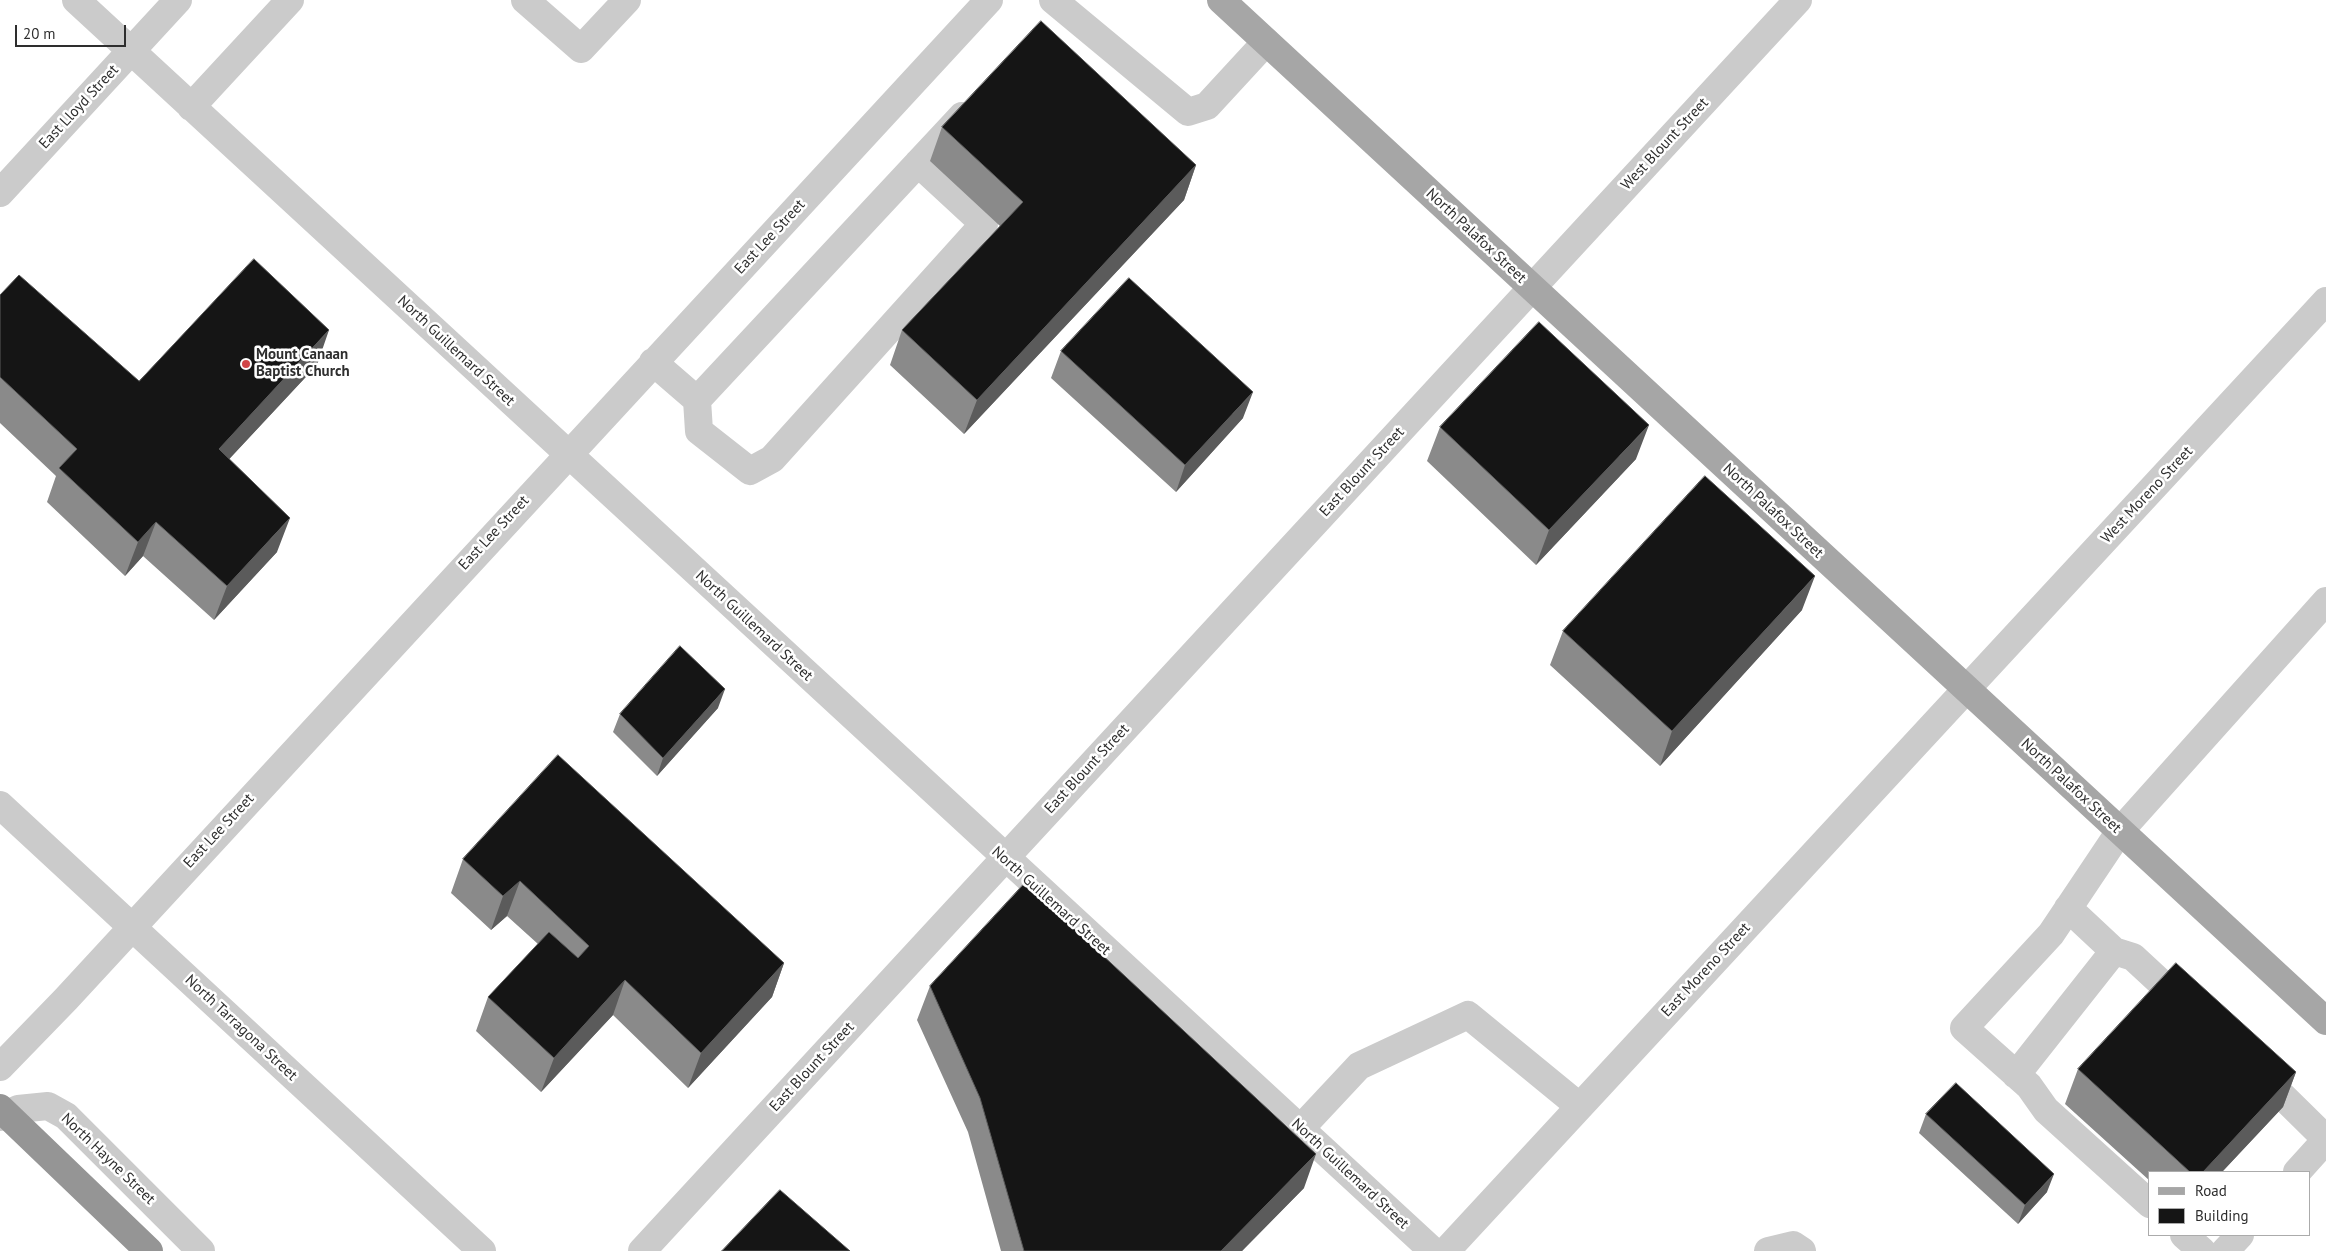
<!DOCTYPE html>
<html>
<head>
<meta charset="utf-8">
<style>
  body { margin:0 }
  #map { position:relative; width:2326px; height:1251px; overflow:hidden; background:#fff; font-family:"PT Sans",sans-serif }
  canvas { display:block }
  .legend { position:absolute; left:2148px; top:1171px; width:162px; height:65px; box-sizing:border-box; background:#fff; border:1px solid #ababab; margin:0; padding:6px 9px; list-style:none; font-size:15px; color:#2e2e2e }
  .legend li { display:flex; align-items:center; gap:10px; height:25px }
  .legend b { width:25px; border:1px solid #ababab }
  .scale { position:absolute; left:15px; top:25px; width:111px; height:22px; box-sizing:border-box; border:2px solid #2e2e2e; border-top:0; padding-left:6px; font-size:15px; line-height:18px; white-space:nowrap; color:#2e2e2e; -webkit-text-stroke:4px #fff; paint-order:stroke }
</style>
</head>
<body>
<div id="map">
<canvas width="2326" height="1251"></canvas>
<ul class="legend">
<li><b style="height:6px;background:#a6a6a6"></b>Road</li>
<li><b style="height:14px;background:#151515"></b>Building</li>
</ul>
<div class="scale">20 m</div>
</div>
<script>
const ctx = document.querySelector('canvas').getContext('2d');
ctx.lineJoin = 'round';
function stroke(path, color, width, dash) { ctx.strokeStyle = color; ctx.lineWidth = width; ctx.lineCap = dash ? 'butt' : 'round'; ctx.setLineDash(dash || []); ctx.stroke(path); }
function paint(path, color) { ctx.fillStyle = color; ctx.fill(path, 'evenodd'); }
function label(font, color, halo, rows, align = 'center') {
  ctx.font = font + ' "PT Sans",sans-serif'; ctx.lineWidth = 5; ctx.setLineDash([]); ctx.textBaseline = 'middle'; ctx.strokeStyle = halo; ctx.fillStyle = color; for (const [text, x, y, turn = 0] of rows) {
    ctx.save(); ctx.translate(x, y); ctx.rotate((+turn || 0) * Math.PI / 180); ctx.textAlign = isNaN(turn) ? turn : align; if (halo) ctx.strokeText(text, 0, 0); ctx.fillText(text, 0, 0); ctx.restore();
  }
}
stroke(new Path2D(`
  M76,0L1433,1251
  M525,0L581,49L627,0
  M1053,0L1188,112L1207,106L1266,42
  M191,107L290,0
  M918,163L984,224L772,459L750,471L699,431L697,400L962,116
  M0,193L178,0
  M653,362L697,400
  M0,805L482,1251
  M2068,908L2114,951
  M0,1067L66,999L989,0
  M2260,1074L2326,1139
  M2016,1075L2114,951L2133,957L2186,1006
  M0,1117L18,1109L48,1106L66,1116L201,1251
  M1301,1128L1359,1066L1468,1015L1579,1106
  M2297,1172L2326,1140
  M2150,1204L2046,1110L2029,1086L1964,1028L2051,934L2120,831L2326,601
  M2184,1235L2202,1251
  M642,1251L1798,0
  M1446,1251L2326,301
  M1768,1251L1793,1245L1802,1251
  M2225,1251L2240,1235`), '#cbcbcb', 28);
stroke(new Path2D(`
  M1221,0L2326,1021`), '#a6a6a6', 28);
stroke(new Path2D(`
  M0,1108L149,1251`), '#959595', 28);
paint(new Path2D(`
  M942,127L1196,165L1184,200L964,434L890,365L902,330L1000,226L930,161Z
  M0,295L139,381L317,365L229,459L277,552L214,620L143,556L125,576L47,502L56,476L0,423Z
  M1061,351L1243,418L1176,492L1051,378Z
  M1440,427L1636,459L1536,565L1427,461Z
  M1802,610L1660,766L1550,665L1563,631Z
  M718,708L657,776L613,732L620,714Z
  M463,859L784,963L772,997L688,1088L613,1015L541,1092L476,1031L488,997L538,944L507,916L491,930L451,893Z
  M930,986L1304,1188L1242,1251H1001L968,1132L917,1020Z
  M2078,1069L2296,1072L2283,1107L2222,1172H2150V1181L2065,1104Z
  M1926,1114L2047,1192L2018,1224L1919,1133Z`), '#8a8a8a');
paint(new Path2D(`
  M1196,165L1184,200L964,434L977,400Z
  M329,330L317,365L206,484L219,449Z
  M1253,392L1243,418L1176,492L1185,465Z
  M1649,425L1636,459L1536,565L1549,530Z
  M290,518L277,552L214,620L227,586Z
  M156,522L143,556L125,576L138,542Z
  M1815,576L1802,610L1660,766L1672,731Z
  M725,689L718,708L657,776L663,758Z
  M520,881L507,916L491,930L503,896Z
  M784,963L772,997L688,1088L701,1053Z
  M625,980L613,1015L541,1092L554,1058Z
  M2296,1072L2283,1107L2222,1172H2203Z
  M1316,1154L1304,1188L1242,1251H1221Z
  M2054,1174L2047,1192L2018,1224L2025,1205Z`), '#5b5b5b');
const building = new Path2D(`
  M1041,21L1196,165L977,400L902,330L1023,202L942,127Z
  M254,259L329,330L219,449L290,518L227,586L156,522L138,542L59,468L77,449L0,377V295L19,275L139,381Z
  M1129,278L1253,392L1185,465L1061,351Z
  M1539,322L1649,425L1549,530L1440,427Z
  M1705,476L1815,576L1672,731L1563,631Z
  M680,646L725,689L663,758L620,714Z
  M558,755L784,963L701,1053L625,980L554,1058L488,997L549,932L578,958L589,946L520,881L503,896L463,859Z
  M1025,883L1316,1154L1221,1251H1024L980,1098L930,986Z
  M2176,963L2296,1072L2203,1172H2190L2078,1069Z
  M1956,1083L2054,1174L2025,1205L1926,1114Z
  M780,1190L850,1251H722Z`);
paint(building, '#151515');
stroke(building, '#5b5b5b', 1);
for (const [x, y, r, color] of [
  [246,364,5,"#d14547"]
]) { const dot = new Path2D(); dot.arc(x, y, r, 0, 2 * Math.PI); ctx.fillStyle = color; ctx.fill(dot); stroke(dot, '#fff', 2); }
label('15px', '#2e2e2e', '#fff', [
  ["East Lloyd Street",79,107,-47],
  ["West Blount Street",1665,144,-47],
  ["North Palafox Street",1476,236,43],
  ["East Lee Street",770,237,-47],
  ["North Guillemard Street",456,351,43],
  ["East Blount Street",1362,472,-47],
  ["West Moreno Street",2147,495,-47],
  ["North Palafox Street",1773,511,43],
  ["East Lee Street",494,533,-47],
  ["North Guillemard Street",754,626,43],
  ["East Blount Street",1087,769,-47],
  ["North Palafox Street",2071,786,43],
  ["East Lee Street",219,831,-47],
  ["North Guillemard Street",1051,901,42],
  ["East Moreno Street",1706,970,-47],
  ["North Tarragona Street",241,1028,43],
  ["East Blount Street",812,1067,-47],
  ["North Hayne Street",108,1159,44],
  ["North Guillemard Street",1350,1174,43]
]);
label('bold 15px', '#2e2e2e', '#fff', [
  ["Mount Canaan",256,355],
  ["Baptist Church",256,372]
], 'left');
</script>
</body>
</html>
